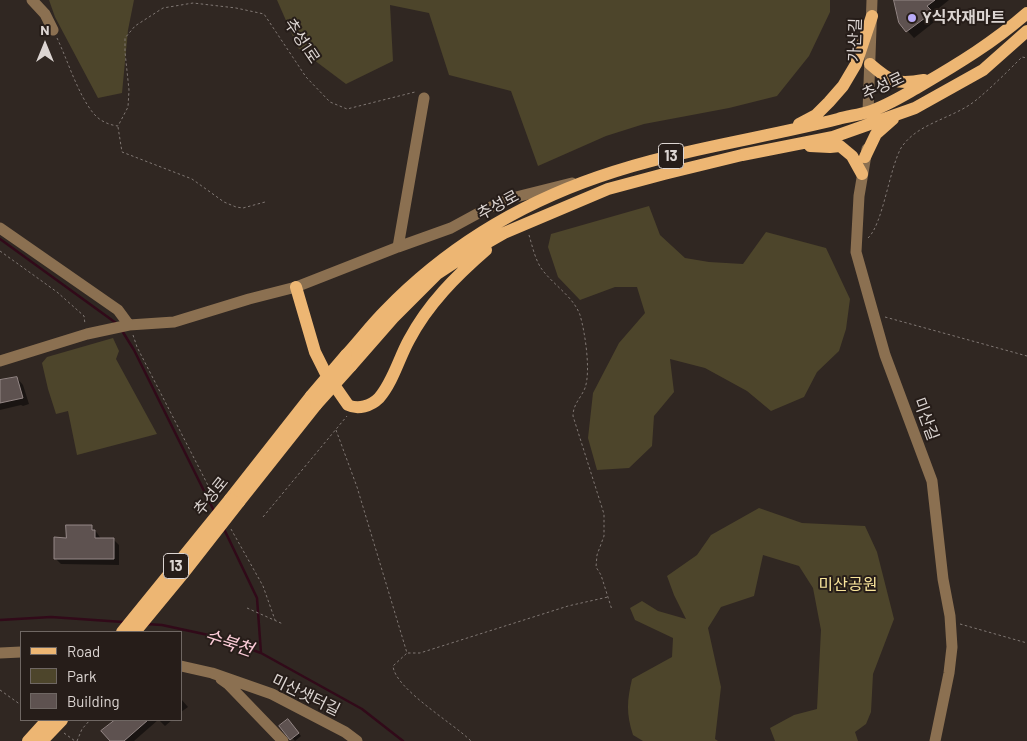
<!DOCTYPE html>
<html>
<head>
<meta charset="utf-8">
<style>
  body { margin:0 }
  #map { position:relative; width:1027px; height:741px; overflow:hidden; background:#302722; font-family:Barlow,sans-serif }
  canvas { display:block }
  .legend { position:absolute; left:20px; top:631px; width:162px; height:90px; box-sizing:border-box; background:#261d19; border:1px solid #6f6763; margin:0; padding:6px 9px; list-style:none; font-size:15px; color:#dcd5d2 }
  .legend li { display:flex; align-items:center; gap:10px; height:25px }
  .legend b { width:25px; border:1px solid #6f6763 }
  .north { position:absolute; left:20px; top:20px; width:50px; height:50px; -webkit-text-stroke:4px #261d19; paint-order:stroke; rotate:0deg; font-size:14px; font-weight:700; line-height:20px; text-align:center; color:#dcd5d2 }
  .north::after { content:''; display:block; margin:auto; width:18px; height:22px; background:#dcd5d2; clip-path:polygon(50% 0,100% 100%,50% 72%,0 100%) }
</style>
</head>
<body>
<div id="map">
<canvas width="1027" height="741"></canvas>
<ul class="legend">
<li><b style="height:6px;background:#edb673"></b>Road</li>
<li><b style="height:14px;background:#4d452b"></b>Park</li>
<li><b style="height:14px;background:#5e5250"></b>Building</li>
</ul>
<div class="north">N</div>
</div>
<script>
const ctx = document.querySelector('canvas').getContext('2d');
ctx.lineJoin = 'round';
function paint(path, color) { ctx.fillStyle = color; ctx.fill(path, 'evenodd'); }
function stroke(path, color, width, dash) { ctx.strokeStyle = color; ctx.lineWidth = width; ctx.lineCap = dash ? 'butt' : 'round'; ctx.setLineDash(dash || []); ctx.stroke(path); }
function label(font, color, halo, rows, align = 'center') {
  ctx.font = font + ' Barlow,"Noto Sans KR",sans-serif'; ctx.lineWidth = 4; ctx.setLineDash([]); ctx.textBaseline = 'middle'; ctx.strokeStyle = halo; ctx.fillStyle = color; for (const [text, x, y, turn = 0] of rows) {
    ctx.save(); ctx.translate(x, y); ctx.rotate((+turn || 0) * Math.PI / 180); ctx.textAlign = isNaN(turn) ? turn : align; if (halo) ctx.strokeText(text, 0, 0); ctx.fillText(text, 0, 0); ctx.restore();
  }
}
paint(new Path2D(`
  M49,0H134L128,30L122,93L98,98L55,17Z
  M277,0H830V12L809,56L777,96L729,108L644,124L606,136L538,166L511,91L449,75L429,13L390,5L393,61L346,84L298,48Z
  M649,206L660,235L685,258L709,262L743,264L766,232L826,248L850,299L846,329L839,351L817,372L804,397L771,411L747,391L705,368L670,359L674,392L654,416L652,446L629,468L597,470L588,438L593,393L619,343L645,313L637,287H615L580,300L558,277L548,247L551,234Z
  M113,338L119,351L116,359L157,434L77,455L68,411L56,414L48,389L42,363L47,357Z
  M759,508L802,523L865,526L877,552L894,619L873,674L871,712L866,724L855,732L858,741H775L770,728L794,715L817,709L821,630L813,588L799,566L763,555L754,596L721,607L708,628L721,687L715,739L718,741H643L633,735C626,713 627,701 632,679L672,657L673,638L635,620L630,608L642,601L658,611L686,619L674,595L667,576L697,555L711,535Z`), '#4d452b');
paint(new Path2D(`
  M895,0H949L933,13L938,19L914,38L900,23Z
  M17,378L23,385L29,404L23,406L21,405L0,410V382Z
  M91,526L97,533L101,539H113L119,545V565L61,564L55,558L68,539Z
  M181,699L188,707L181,712Z
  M116,720H158L134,741H112L103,732Z
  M159,720H172L165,726Z
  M290,724L301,736L295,741L281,726Z`), '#0007');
stroke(new Path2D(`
  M0,239L116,323
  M121,329L134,350L214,511
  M224,529L257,598L261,653
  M0,620L51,617L123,622
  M146,624L162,625L213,636L261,653L362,709L403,741`), '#310a19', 2.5);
const building = new Path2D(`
  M894,0H935L927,6L933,12L906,32L899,23Z
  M17,377L23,398L0,403V380Z
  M66,525H92V530H95V538H114V559H54V537L66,538Z
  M288,719L299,733L290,740L279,726Z
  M115,720H148L124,741H110L101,731Z`);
paint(building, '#5e5250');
stroke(building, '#948786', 1);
stroke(new Path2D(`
  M57,38C68,61 78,95 94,114C100,121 109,125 118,126L128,107L129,90L125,52V38L135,26L163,8L193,3L236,8L264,14L306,77L330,102L347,109L415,92
  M118,127L122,152L192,179L224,202L236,207L243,208L265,202
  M529,235C532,245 535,259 541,268C552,284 573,296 580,315C585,332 591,371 585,388C581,398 573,404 573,416L604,514V536L597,555L596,567L601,575L612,610
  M868,238C883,224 889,170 901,148C917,123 952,119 975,101C991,88 1007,72 1022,57L1027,58
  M0,251L57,292L84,316L85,324
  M885,317L1027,356
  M133,335L137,347L215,499
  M336,430L357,487L407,653L393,666C395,689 453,723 471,741
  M263,517L347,416
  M231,529L263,586L275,620
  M247,608L283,624
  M960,624L1027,643
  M408,653H420L568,606L608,597
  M0,690L21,705
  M64,733L75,741
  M77,741L82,729L90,720`), '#807874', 1, [2.5, 2.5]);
stroke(new Path2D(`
  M32,0L45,14L53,30
  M870,119L868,112L872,0
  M867,149L859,196L856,252L885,355L932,481L943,579L950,616L952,647L949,673L935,741
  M0,228L118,310L129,325
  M398,247L424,98
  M0,361L87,334L129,325L174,322L249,299L296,287L398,247L451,228L486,209L512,198L572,183
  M0,653L21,652
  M181,666L212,673L272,694L345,732L357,741
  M221,679L228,684L283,741`), '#8b7051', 11);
stroke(new Path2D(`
  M870,64C891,82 896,85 924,80
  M799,124L816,115L829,102L843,86L856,64L872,16
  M810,146L830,147L840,146L852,156L862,174
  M865,157L876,134L893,119
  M296,287L315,352L325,372L348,405C358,410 371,406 379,398C393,382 399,358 409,340C428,304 456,276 486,250
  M346,355C359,341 371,325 385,311C445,249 517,205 598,177C675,150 759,139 838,119C848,116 858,115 868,112C887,106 904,95 920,86C958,64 994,42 1027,13
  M351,366L393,318L437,274L469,253L504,233L608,189L664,174L742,155L833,137L915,108L983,70L1027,31
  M230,499L311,396
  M239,502L316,405
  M28,741L47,720
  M42,741L62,720`), '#edb673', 12);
stroke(new Path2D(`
  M311,396L346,355
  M316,405L351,366
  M122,632L230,499
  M135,632L182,575L239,502`), '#edb673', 12);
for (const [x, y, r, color] of [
  [912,18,5,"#b9abf7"]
]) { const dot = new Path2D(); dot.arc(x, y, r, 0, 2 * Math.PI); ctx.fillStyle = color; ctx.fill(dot); stroke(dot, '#261d19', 2); }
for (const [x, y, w] of [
  [671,156,25],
  [176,566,25]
]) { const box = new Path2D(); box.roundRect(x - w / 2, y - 12.5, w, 25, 4); ctx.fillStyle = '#261d19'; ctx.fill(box); stroke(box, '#dcd5d2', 1); }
label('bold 15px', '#dcd5d2', null, [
  ["13",671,156],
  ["13",176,566]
]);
label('bold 16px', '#dcd5d2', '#261d19', [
  ["Y식자재마트",922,18]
], 'left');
label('16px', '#dcd5d2', '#261d19', [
  ["가산길",855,40,-88],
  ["추성1로",302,41,56],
  ["추성로",883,86,-25],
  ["추성로",498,205,-28],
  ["미산길",926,419,70],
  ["추성로",211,496,-51],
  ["미산샛터길",306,695,26]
]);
label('16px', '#f8e49a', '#261d19', [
  ["미산공원",848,585]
]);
label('italic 18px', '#fdcdd9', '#261d19', [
  ["수북천",229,643,18]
]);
</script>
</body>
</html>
